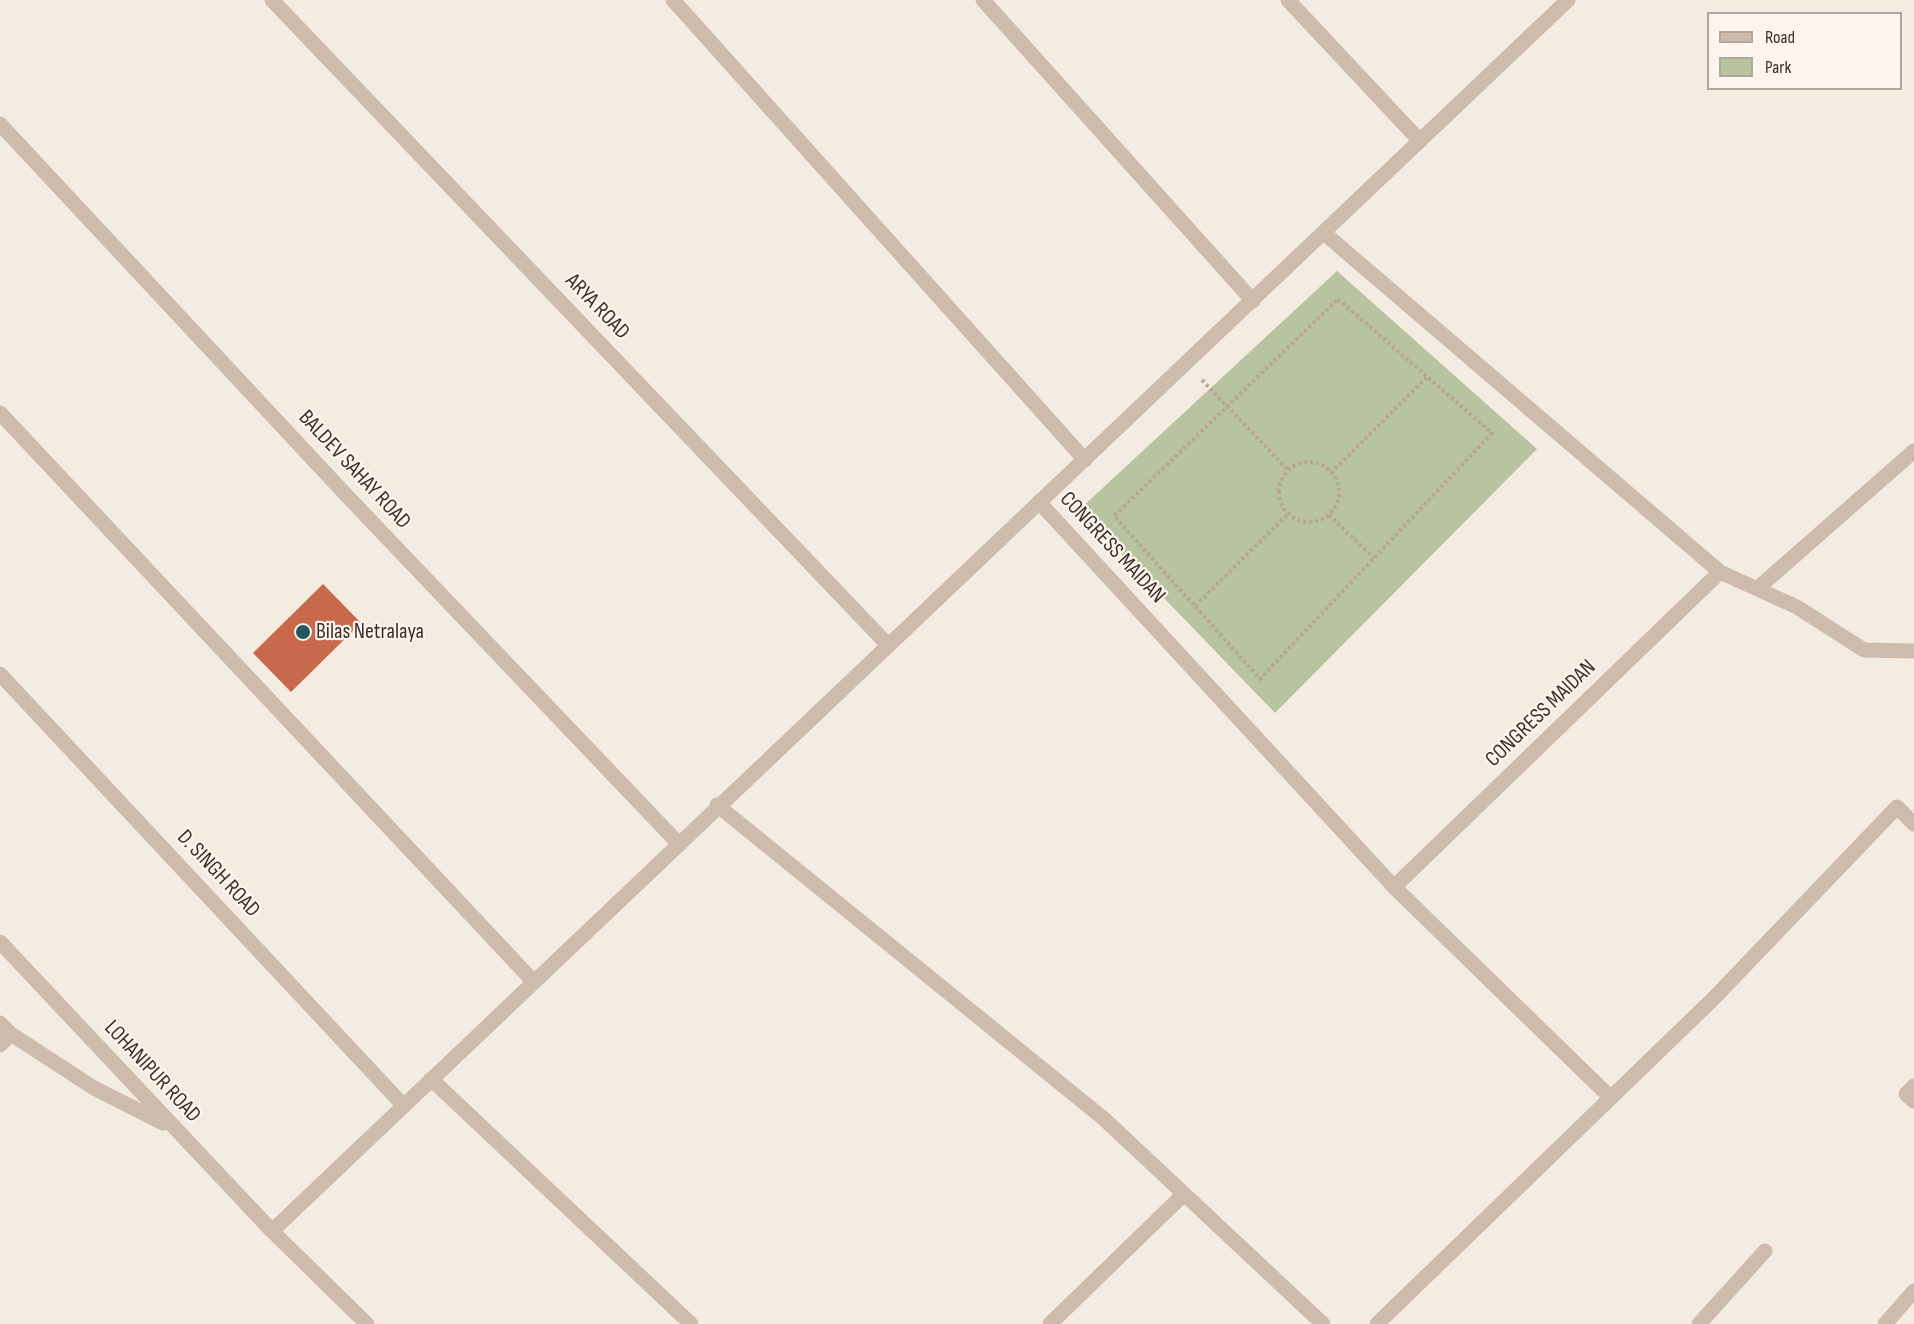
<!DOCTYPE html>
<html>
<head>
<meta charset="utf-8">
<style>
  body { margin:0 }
  #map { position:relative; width:1914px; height:1324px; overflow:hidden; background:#f4ebe1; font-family:"Sofia Sans Condensed",sans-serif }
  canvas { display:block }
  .legend { position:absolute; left:1707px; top:12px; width:195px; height:78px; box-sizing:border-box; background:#fbf5ee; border:2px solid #aea6a0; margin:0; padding:8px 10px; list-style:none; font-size:18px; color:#3b302b }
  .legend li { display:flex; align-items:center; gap:12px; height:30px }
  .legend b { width:30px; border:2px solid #aea6a0 }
</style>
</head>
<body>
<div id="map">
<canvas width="1914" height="1324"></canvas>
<ul class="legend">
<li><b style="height:8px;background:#cdbbac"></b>Road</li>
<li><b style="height:16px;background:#b8c4a0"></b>Park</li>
</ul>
</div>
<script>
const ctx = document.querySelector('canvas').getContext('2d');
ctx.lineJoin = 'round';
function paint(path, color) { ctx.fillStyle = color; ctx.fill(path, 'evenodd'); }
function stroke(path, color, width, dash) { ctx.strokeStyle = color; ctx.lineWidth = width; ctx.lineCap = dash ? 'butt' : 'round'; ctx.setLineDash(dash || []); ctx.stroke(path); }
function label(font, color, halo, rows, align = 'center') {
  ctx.font = font + ' "Sofia Sans Condensed",sans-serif'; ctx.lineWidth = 4.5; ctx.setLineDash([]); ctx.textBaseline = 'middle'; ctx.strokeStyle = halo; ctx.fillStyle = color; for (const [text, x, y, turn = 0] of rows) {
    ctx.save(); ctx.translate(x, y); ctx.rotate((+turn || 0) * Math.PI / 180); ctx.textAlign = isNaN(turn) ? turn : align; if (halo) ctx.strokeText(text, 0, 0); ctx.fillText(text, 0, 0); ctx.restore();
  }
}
paint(new Path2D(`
  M1337,271L1537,449L1275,713L1079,510Z`), '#b8c4a0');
paint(new Path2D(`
  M323,584L361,623L291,692L253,653Z`), '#c8694b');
stroke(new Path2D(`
  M1338,299L1492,433L1260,679L1114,516Z
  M1202,380L1288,470
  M1279 492a30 30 0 1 1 60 0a30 30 0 1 1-60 0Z
  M1331,473L1427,377
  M1329,515L1374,558
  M1195,606L1288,514`), '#b9a596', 4, [3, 3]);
stroke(new Path2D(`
  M272,0L888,645
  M983,0L1253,301
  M1288,0L1420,141
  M0,124L348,497L678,843
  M0,413L533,981
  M1039,502L1394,887L1720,572L1324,233
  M1720,572L1797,607L1864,650L1914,651
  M1758,588L1914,451
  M0,674L403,1105
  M717,805L1103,1118L1323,1324
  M1394,887L1611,1098
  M0,942L272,1231
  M0,1023L11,1034L94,1088L163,1123
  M0,1045L11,1034
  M431,1079L691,1324
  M1914,1086L1906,1094L1914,1101
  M1050,1324L1184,1194
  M1377,1324L1714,998L1897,807L1914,824
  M1699,1324L1765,1251
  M1885,1324L1914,1291`), '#cdbbac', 15);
stroke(new Path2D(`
  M673,0L1085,460
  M367,1324L272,1231L1568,0`), '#cdbbac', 15);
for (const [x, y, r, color] of [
  [303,632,8,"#1f5a5e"]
]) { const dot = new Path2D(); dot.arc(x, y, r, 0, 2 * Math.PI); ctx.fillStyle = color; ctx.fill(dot); stroke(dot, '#fbf5ee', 2); }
label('22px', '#3b302b', '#fbf5ee', [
  ["ARYA ROAD",597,307,46],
  ["BALDEV SAHAY ROAD",354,470,47],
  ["CONGRESS MAIDAN",1112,548,47],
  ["CONGRESS MAIDAN",1541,714,-44],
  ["D. SINGH ROAD",218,874,47],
  ["LOHANIPUR ROAD",152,1072,47]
]);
label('22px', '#3b302b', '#fbf5ee', [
  ["Bilas Netralaya",316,632]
], 'left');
</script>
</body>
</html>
